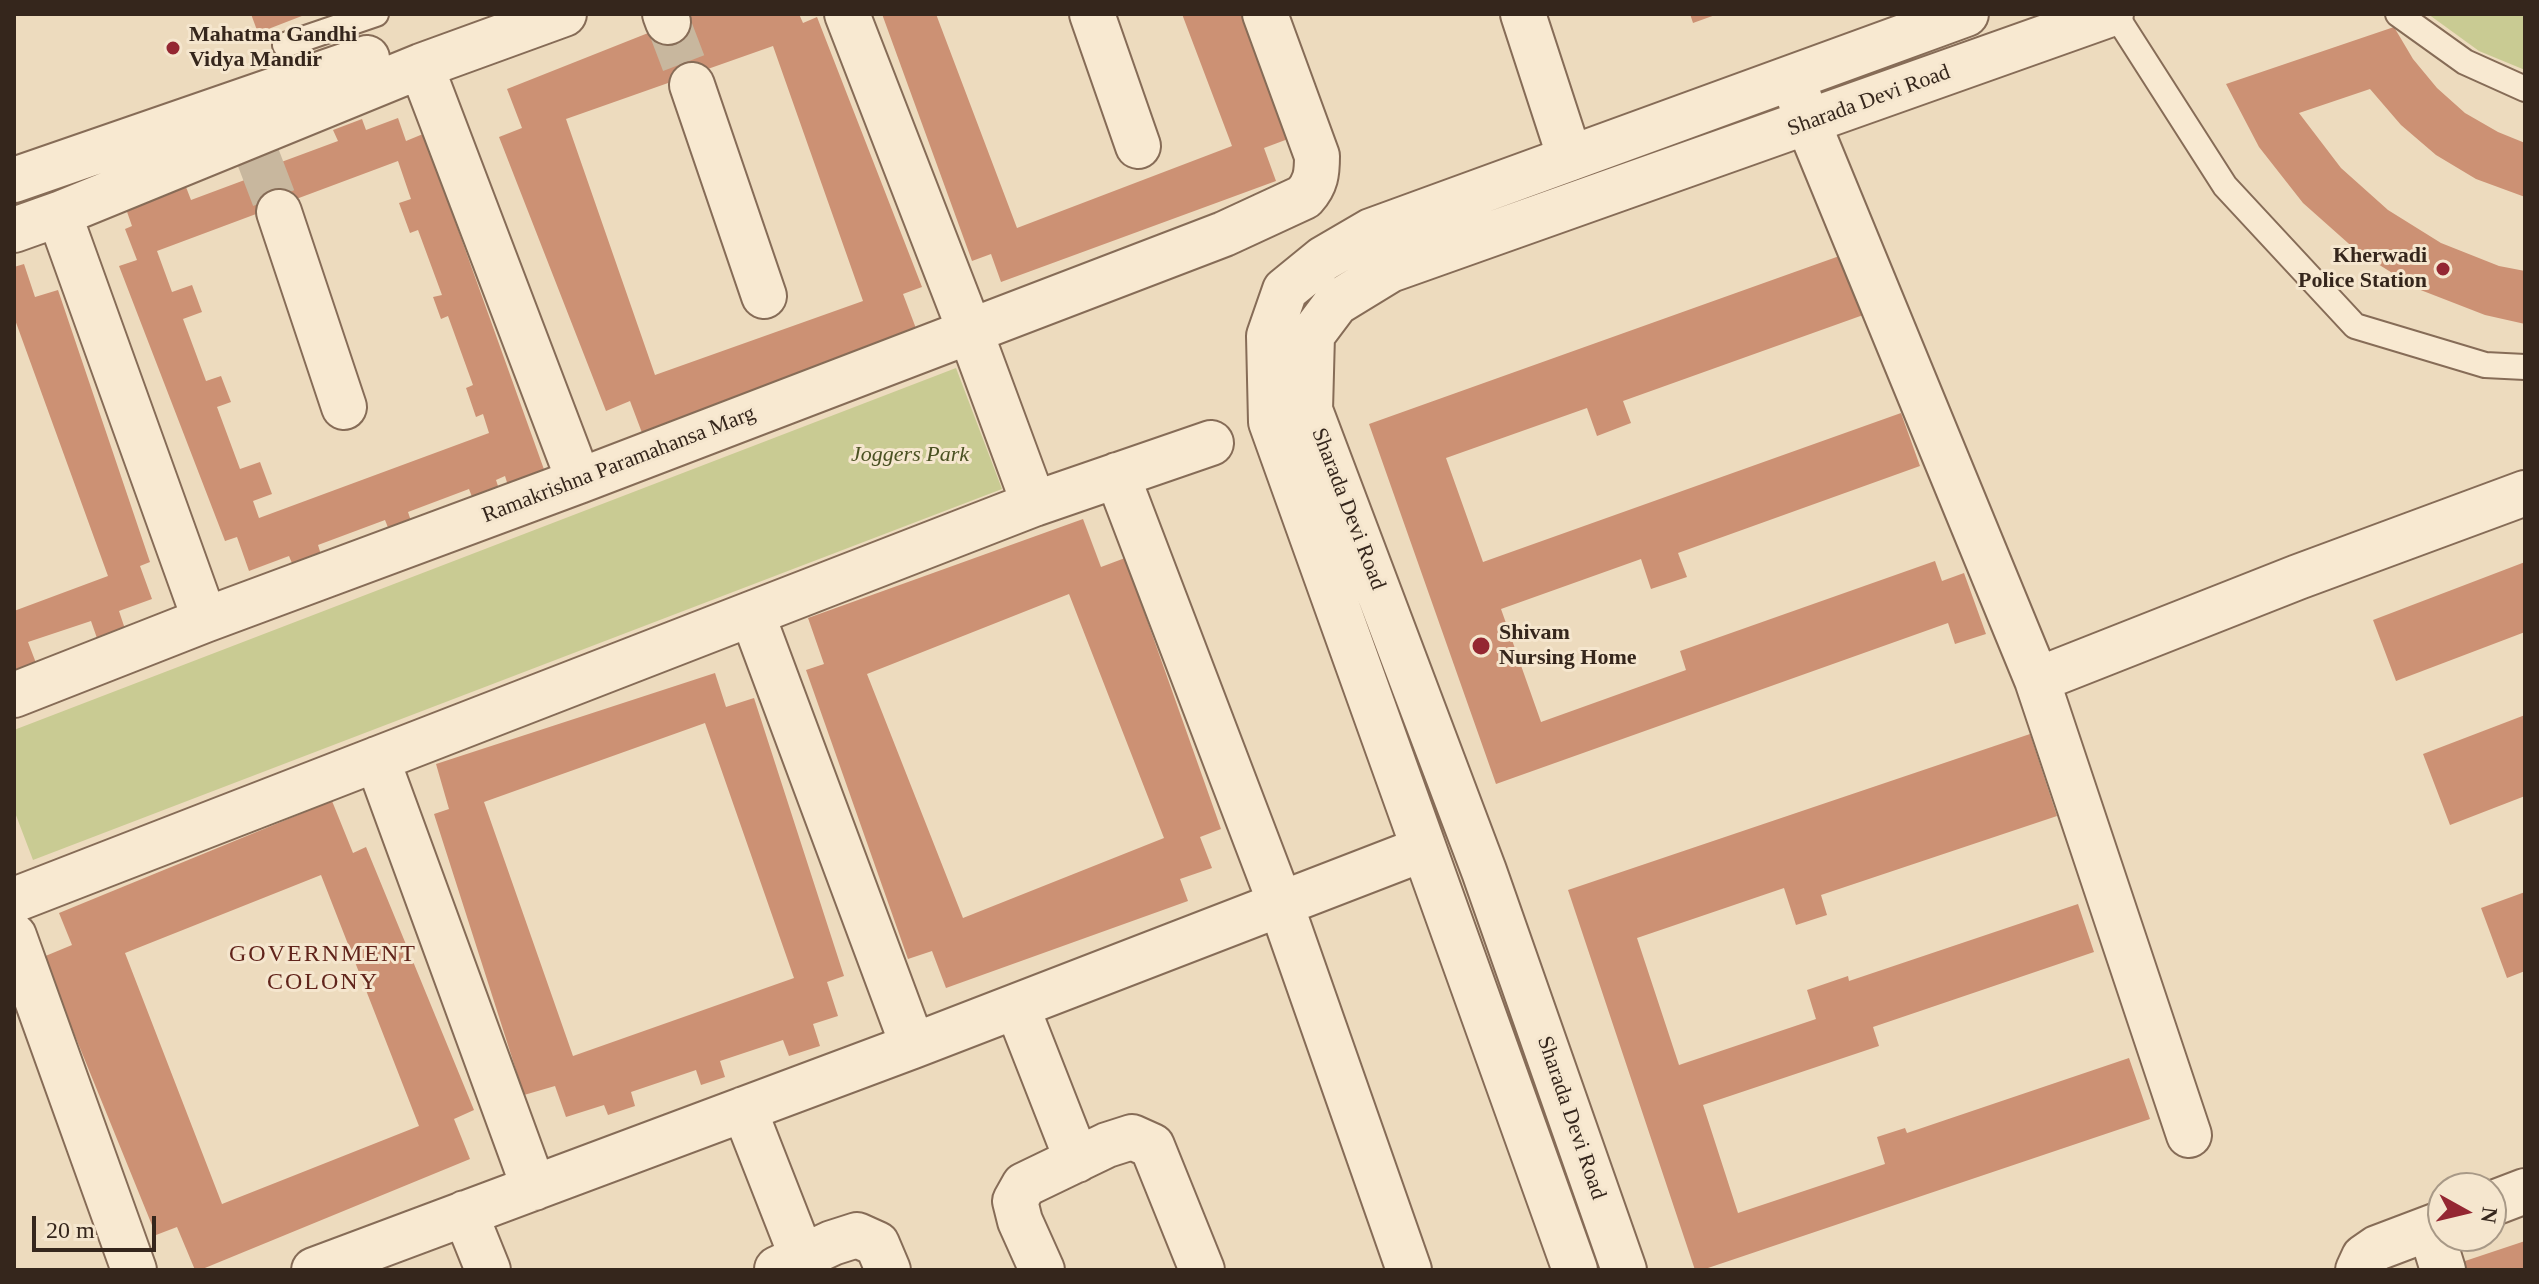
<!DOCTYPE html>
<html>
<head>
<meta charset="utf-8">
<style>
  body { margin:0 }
  #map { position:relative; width:2539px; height:1284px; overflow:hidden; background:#eddbbe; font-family:"Times New Roman",serif }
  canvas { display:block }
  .frame { position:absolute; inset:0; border:16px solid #35261c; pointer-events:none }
  .north { position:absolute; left:2427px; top:1172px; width:80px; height:80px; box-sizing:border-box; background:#f5e6ce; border:2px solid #a89987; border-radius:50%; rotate:98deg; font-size:22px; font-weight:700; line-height:32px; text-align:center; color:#35261c }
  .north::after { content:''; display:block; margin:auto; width:28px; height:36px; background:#942732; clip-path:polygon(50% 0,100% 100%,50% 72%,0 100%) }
  .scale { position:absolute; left:32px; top:1216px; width:124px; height:36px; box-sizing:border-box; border:4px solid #35261c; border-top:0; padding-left:10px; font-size:24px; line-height:28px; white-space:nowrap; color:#35261c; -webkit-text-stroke:6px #f5e6ce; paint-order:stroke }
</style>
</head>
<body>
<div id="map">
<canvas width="2539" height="1284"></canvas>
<div class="frame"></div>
<div class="north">N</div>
<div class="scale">20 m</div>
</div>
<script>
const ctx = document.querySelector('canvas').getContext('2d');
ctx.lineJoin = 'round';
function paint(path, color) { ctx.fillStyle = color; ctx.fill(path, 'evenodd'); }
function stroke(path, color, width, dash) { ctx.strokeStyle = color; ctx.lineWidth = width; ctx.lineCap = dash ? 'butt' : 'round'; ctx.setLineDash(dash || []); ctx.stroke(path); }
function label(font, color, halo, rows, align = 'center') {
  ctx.font = font + ' "Times New Roman",serif'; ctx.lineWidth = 6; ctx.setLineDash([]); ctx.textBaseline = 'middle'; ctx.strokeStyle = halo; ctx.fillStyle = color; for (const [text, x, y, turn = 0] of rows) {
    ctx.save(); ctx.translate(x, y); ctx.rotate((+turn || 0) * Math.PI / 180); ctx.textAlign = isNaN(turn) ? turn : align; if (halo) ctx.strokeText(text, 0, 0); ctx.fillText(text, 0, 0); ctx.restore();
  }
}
paint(new Path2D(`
  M2428,14H2525V70L2479,51Z
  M956,368L1002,489L33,860L14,810V730Z`), '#c9cb93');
paint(new Path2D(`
  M251,14H307L258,33Z
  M696,14H799L803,23L817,17L922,287L903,294L920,339L647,446L630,401L606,411L499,137L522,128L507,89ZM773,46L863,301L655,375L566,119Z
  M882,14H936L1017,228L1232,146L1182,14H1242L1288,139L1264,148L1276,181L1001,282L991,254L972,261Z
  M1690,14H1718L1693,23Z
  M2394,27L2413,59L2437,88L2465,113L2498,132L2525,143V197L2476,179L2436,155L2401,125L2370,89L2299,113L2341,168L2388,210L2441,243L2499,266L2525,271V324L2485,315L2418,289L2357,251L2303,203L2259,147L2226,84Z
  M398,118L406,141L423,134L427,143L546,475L509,489L505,476L496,480L500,492L474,502L469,489L408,512L413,527L391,535L385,520L318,545L322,558L294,568L289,556L249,571L237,537L225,541L119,266L137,260L125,229L132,226L126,209L186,187L191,200L250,178L245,163L273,152L276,164L338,141L333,130L362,119L366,130ZM398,161L411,199L399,203L410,233L418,230L442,295L433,297L441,319L448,316L473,385L466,388L476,417L483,414L489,433L259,518L253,501L272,494L260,462L240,469L217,407L231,402L221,376L206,381L183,319L202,312L192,285L172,292L157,251Z
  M1845,254L1866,314L1623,401L1631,423L1597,436L1587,408L1446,458L1483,562L1901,413L1920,466L1678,553L1687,577L1651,589L1641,559L1501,609L1541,722L1686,670L1680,651L1935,561L1942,581L1964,573L1986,634L1955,644L1948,623L1496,784L1369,424Z
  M24,264L35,297L58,290L150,562L140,566L152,599L119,611L126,632L98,641L91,621L28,642L36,663L14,671V611L108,576L14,317V267Z
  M1083,519L1101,567L1125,558L1221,829L1200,837L1212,868L1180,879L1188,901L946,988L932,951L908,959L806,670L824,664L808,618ZM1069,594L1164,838L963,918L867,674Z
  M2525,562V632L2396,681L2373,620Z
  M715,673L726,707L754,698L844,976L827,982L838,1016L813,1024L820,1046L789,1056L783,1040L720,1061L725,1077L701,1085L696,1070L631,1092L635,1106L608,1115L604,1105L566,1117L555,1086L524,1095L434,814L449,809L436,764ZM705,723L794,978L573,1056L484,802Z
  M2525,715V796L2450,825L2423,754Z
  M2030,734L2057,816L1821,895L1827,915L1796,925L1784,888L1637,938L1679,1065L1816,1019L1807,990L1848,976L1849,981L2078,904L2094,952L1873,1027L1879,1046L1703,1105L1738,1213L1885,1164L1877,1137L1905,1128L1907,1133L2129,1058L2150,1119L1702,1270H1695L1568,890Z
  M332,801L353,853L366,847L474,1110L454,1119L470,1159L200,1270H195L177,1227L156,1235L43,957L72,945L59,913ZM321,875L419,1126L222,1204L125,953Z
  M2525,892V971L2507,978L2481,908Z
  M2525,1241V1270H2461L2459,1263Z`), '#cc9174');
stroke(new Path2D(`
  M668,22L692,85
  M258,157L279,212`), '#c8b79e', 44, [44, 22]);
const service = new Path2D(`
  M2115,14L2225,186L2355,326L2485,365L2525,367
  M2398,14L2465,62L2525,89
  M285,45L376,14`);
const minor = new Path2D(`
  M665,14L668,22
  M847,14L970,331L1034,504
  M1092,14L1138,146
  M1523,14L1570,158
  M421,66L579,481
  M692,85L764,296
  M1795,85L1808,123L2037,680L2189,1135
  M14,180L367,58
  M279,212L344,407
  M59,214L205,620
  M14,230L59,214L421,66L564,14
  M1117,475L1281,905L1409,1270
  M752,614L913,1046
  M2037,680L2298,577L2525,493
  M14,695L205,620L579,481L1224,234L1304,197C1316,184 1317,173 1317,156L1265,14
  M377,759L534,1188
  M14,900L1034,504L1211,443
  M14,936L134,1270
  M1017,1007L1077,1160
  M744,1109L802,1257
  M2491,1204L2525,1191
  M465,1213L488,1270
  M2430,1228L2443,1270
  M777,1269L832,1243L857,1235L877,1244L888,1270
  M314,1270L913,1046L1423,849
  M1042,1270L1020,1221L1015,1201L1024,1185L1107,1145L1132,1137L1152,1146L1202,1270
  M2358,1270L2364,1257L2377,1248L2443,1223`);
const tertiary = new Path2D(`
  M1575,1270L1271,422L1269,336L1285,290L1323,259L1371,231L1966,14
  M1624,1270L1484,871L1310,410L1312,335L1336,303L1390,270L2111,14`);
stroke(service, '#866c57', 28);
stroke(minor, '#866c57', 48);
stroke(tertiary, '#866c57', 48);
stroke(service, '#f8e9d1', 24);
stroke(minor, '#f8e9d1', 44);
stroke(tertiary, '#f8e9d1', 44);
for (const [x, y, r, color] of [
  [173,48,8,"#942732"],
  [2443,269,8,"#942732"],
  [1481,646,10,"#942732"]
]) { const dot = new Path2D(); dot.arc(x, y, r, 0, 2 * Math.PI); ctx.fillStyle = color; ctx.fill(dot); stroke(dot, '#f5e6ce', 3); }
label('bold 22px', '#35261c', '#f5e6ce', [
  ["Mahatma Gandhi",189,35],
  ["Vidya Mandir",189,60],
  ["Kherwadi",2427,256,"right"],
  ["Police Station",2427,281,"right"],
  ["Shivam",1499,633],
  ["Nursing Home",1499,658]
], 'left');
label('22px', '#35261c', '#f5e6ce', [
  ["Sharada Devi Road",1869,101,-20],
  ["Ramakrishna Paramahansa Marg",619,465,-21],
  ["Sharada Devi Road",1348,509,69],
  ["Sharada Devi Road",1571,1118,71]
]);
label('italic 22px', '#4a5122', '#f5e6ce', [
  ["Joggers Park",910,455]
]);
ctx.letterSpacing = '2px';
label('24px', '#61241b', '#f5e6ce', [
  ["GOVERNMENT",323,955],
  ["COLONY",323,983]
]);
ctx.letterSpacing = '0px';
</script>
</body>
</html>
